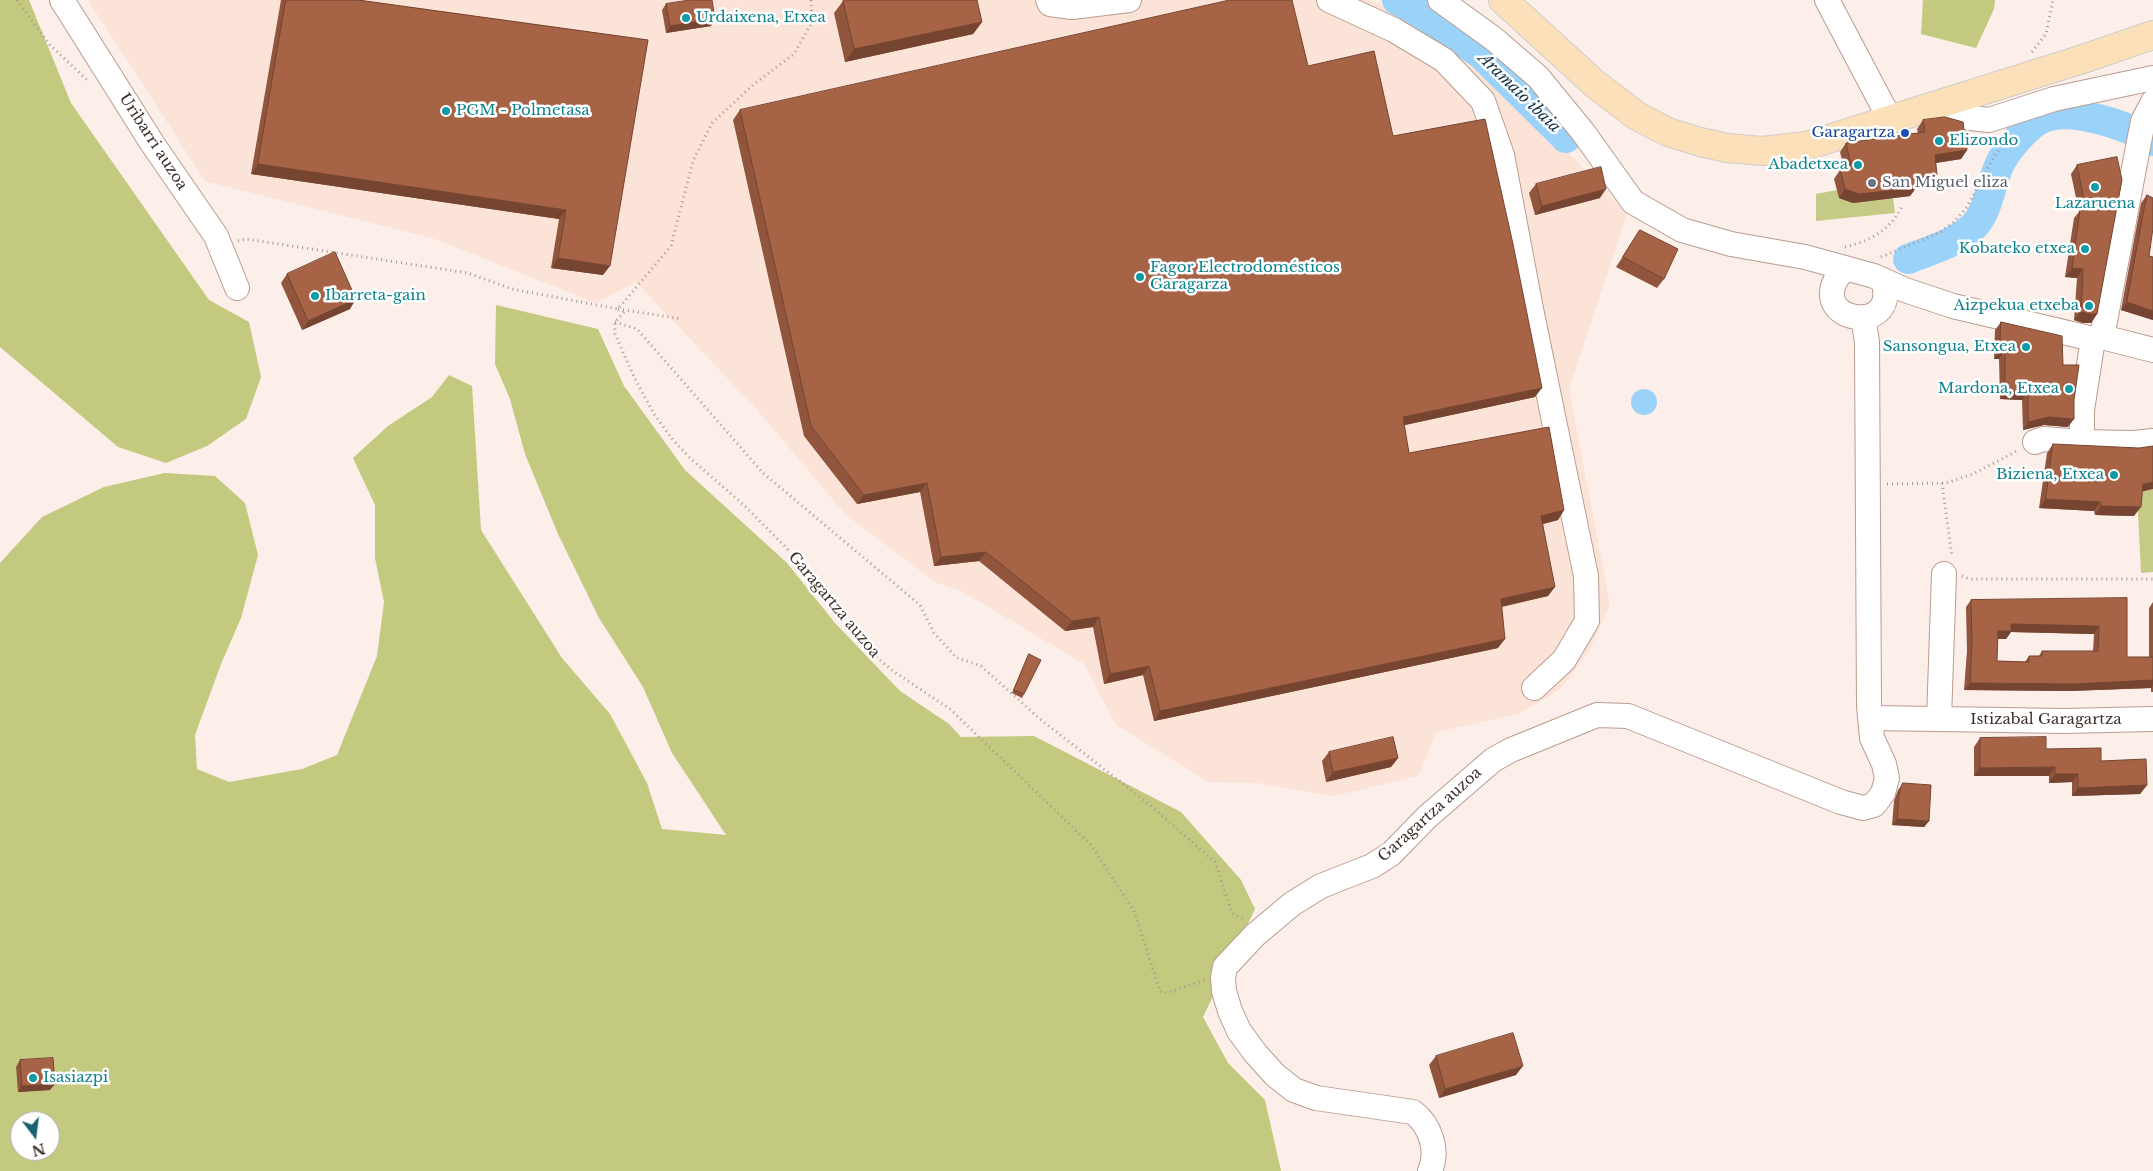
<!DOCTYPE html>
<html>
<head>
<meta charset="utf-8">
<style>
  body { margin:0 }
  #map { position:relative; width:2153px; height:1171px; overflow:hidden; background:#fceee9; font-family:"Libre Baskerville",serif }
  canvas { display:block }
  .north { position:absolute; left:10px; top:1111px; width:50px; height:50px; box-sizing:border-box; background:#fff; border:1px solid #b1acaa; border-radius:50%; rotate:165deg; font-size:14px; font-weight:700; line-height:20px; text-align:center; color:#3d302b }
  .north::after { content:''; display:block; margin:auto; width:18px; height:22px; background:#196270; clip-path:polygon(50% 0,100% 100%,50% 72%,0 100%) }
</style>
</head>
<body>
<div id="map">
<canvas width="2153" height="1171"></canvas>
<div class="north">N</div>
</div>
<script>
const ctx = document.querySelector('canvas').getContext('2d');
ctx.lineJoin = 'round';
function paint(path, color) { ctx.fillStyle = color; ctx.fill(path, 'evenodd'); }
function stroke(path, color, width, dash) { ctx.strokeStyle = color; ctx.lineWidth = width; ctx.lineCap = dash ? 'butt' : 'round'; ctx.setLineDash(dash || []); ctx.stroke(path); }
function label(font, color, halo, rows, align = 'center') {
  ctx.font = font + ' "Libre Baskerville",serif'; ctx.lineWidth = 5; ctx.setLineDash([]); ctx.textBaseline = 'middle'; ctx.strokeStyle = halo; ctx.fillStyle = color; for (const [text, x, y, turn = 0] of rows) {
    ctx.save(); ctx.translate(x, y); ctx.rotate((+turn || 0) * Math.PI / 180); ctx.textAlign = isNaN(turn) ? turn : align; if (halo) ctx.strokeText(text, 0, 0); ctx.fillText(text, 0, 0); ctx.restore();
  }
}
paint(new Path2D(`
  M88,0H1371L1439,35L1528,111L1627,214L1569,389L1610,605L1588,653L1560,689L1519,714L1436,732L1419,776L1333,796L1258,783L1209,782L1116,725L1084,664L960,590L937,583L846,515L753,405L636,282L596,303L435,239L205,181Z`), '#fce3d8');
paint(new Path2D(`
  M1837,190L1893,198L1895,213L1816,221V194Z
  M2153,489V572L2141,573L2137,493Z`), '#c5cb87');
paint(new Path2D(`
  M0,0H29L71,103L209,300L249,322L261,377L246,419L207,446L166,463L118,447L0,347Z
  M1923,0H1995L1994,9L1976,48L1921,34Z
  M496,305L598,329L624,386L685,470L787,563L835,623L900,691L949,724L961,737L1034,736L1181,812L1241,880L1255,909L1203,1017L1228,1063L1265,1100L1281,1171H0V563L42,517L104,487L165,473L215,476L245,503L258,555L241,618L221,664L195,735L197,769L229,782L302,769L337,755L377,656L384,602L375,558V505L353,458L388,426L432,397L449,375L472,386L481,530L562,658L610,714L647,783L662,829L726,835L672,753L643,687L599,618L558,534L525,454L510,399L495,364ZM20,1121H50V1151H20Z`), '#c3c97e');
paint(new Path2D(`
  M1631 402a13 13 0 1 1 26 0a13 13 0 1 1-26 0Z`), '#9bd2f9');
stroke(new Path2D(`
  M1397,0L1424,15L1481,54L1566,138
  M1908,259C1930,250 1955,244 1973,227C1988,212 1990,187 1998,168C2004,152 2028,124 2043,118C2072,106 2128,126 2153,141`), '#9bd2f9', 30);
const minor = new Path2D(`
  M62,0L152,143L216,236L237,288
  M1048,0L1050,4L1072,7L1129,0
  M1329,0L1394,30L1444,60L1483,101L1502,155L1531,309L1586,576L1587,621L1564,660L1534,688
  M1440,0L1494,39L1538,77L1583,132L1633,202L1682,230L1731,244L1805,257L1845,268L1874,276L1905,290L1953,306L2093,339L2102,337L2153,350
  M1827,0L1884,108L1889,121
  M1930,108L1952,116L1989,120L2054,99L2153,78
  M1845,268C1796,320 1902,341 1883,280
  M2102,337L2143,121L2153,102
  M2093,339L2082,410V442L2133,443L2153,441
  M2035,442L2043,439L2082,442
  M1870,718L1939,719L1944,574
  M1939,719L2063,721L2153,719
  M1430,1171C1439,1150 1430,1125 1413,1112L1316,1098L1294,1090L1275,1075L1256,1054L1239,1031L1230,1011L1224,991L1223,978L1225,967L1255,935L1292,904L1321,886L1372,866L1391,854L1427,817L1493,760L1511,750L1597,715L1628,716L1841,802L1863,808L1874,805L1883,793L1887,778L1884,764L1872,738L1869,706L1867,342L1863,317`);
const major = new Path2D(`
  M1503,0L1595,84L1637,116L1668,132L1700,142L1727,148L1762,151L1806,146L2083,59L2153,35`);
stroke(minor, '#bb9c8f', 26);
stroke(major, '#d0cdcc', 30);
stroke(new Path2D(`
  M17,0L50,45L87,80
  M2032,52L2046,34L2053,0
  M238,241L246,239L468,273L512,289L618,309L671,246L693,161L712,123L753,85L794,54L812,22L811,0
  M1845,247C1870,241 1891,230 1902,206
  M1881,257L1939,233L1953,223L1967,207L1992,160L2010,134
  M618,309L682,319
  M624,312L615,322V334L635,379L654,414L673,440L690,458L746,507L805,567L869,651L893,671L950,709L1091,845L1134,911L1160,991L1167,993L1205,980
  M615,322L637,329L763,473L920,605L934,633L957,658L981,666L1040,719L1145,801L1215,862L1232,913L1243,919
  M1942,483L1952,557
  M1887,484L1946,483L1973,474L2019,450
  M1962,576L1969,579H2153`), '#a69994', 3, [1, 4]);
stroke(minor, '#fff', 24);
stroke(major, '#fbe0b9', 28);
paint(new Path2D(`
  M281,0H358L648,40L603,275L551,268L559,219L251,174Z
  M843,1L982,22L973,34L845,62L834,13Z
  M666,4L711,26L666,33L662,10Z
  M1308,66L1393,136L1535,397L1404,425L1409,453L1564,510L1558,520L1543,524L1548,596L1502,607L1498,648L1154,721L1143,675L1104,684L1093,627L1065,631L979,561L934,566L920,492L857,504L804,436L733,120L740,110Z
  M1923,120L1967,150L1961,159L1936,163L1931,183L1916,186V188L1910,196L1853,203L1839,198L1834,179L1840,170L1844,168L1840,152L1846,143L1918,133L1917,129Z
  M2117,157L2097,314L2091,323H2083L2074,320L2077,278L2065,277L2074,218L2079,212L2071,174L2077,165Z
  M1536,184L1600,198L1535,215L1529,193Z
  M2147,195L2149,256L2153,320L2121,310L2141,203Z
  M1640,230L1664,279L1657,288L1616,267Z
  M287,274L350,309L302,330L281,283Z
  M2001,322L2063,365L2068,427L2044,425L2023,430L2022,400L2000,399L1999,359H1994L1995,330Z
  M2053,444L2142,492L2134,516L2095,515L2094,511L2039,508L2047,453Z
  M2127,598V657H2149V608L2153,602V692H2151V688L2069,691L1964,690L1967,651L1966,607L1971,600ZM2011,632L2094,634L2093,651H2042L2039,656H2029L2025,662L1997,661L1998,639H2006Z
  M1029,654L1024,694L1022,698L1012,693L1027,658Z
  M1980,738L2046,749L2101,761L2147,785L2140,794L2072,796V782L2049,783V776H1974V747Z
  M1329,752L1398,758L1391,767L1326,782L1322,761Z
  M1903,783L1929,821L1924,827L1892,825L1894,801L1898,790Z
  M1436,1056L1516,1075L1439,1098L1429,1065Z
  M20,1060L50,1090L18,1092L16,1067Z`), '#90553c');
paint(new Path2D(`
  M715,19L711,26L666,33L670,26Z
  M982,22L973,34L845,62L854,49Z
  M1967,150L1961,159L1929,164L1935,155Z
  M258,164L566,210L559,219L251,174Z
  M1937,175L1931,183L1909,187L1915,178Z
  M1916,188L1910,196L1853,203L1839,198L1845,189Z
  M1606,189L1600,198L1535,215L1542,206Z
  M558,258L610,266L603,275L551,268Z
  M2072,268L2083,269L2077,278L2065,277Z
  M356,299L350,309L302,330L308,321Z
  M2127,302L2153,311V320L2121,310Z
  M2081,312L2097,314L2091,323H2083L2074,320Z
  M2005,350L1999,359H1994L2000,351Z
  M1542,388L1535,397L1396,427L1403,417Z
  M2005,391L2028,392L2022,400L2000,399Z
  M2049,417L2074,419L2068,427L2044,425L2023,430L2028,422Z
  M2153,482V489L2137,493L2143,484Z
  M927,483L920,492L857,504L864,495Z
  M2046,499L2100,502L2094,511L2039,508Z
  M2101,506L2141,507L2134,516L2095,515Z
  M1564,510L1558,520L1535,526L1541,516Z
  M986,552L979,561L934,566L941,557Z
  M1555,587L1548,596L1494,608L1501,599Z
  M1099,617L1093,627L1065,631L1072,621Z
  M2011,624L2099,626L2094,634L2011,632L2006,639H1993L1998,631Z
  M1505,639L1498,648L1154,721L1160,711Z
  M1149,666L1143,675L1104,684L1110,674Z
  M2153,680V685L2151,688L2069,691L1964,690L1970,683Z
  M1398,758L1391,767L1326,782L1333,772Z
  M2055,767L2049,776H1974L1980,768Z
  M2055,774H2078L2072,782L2049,783Z
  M2147,785L2140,794L2072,796L2078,788Z
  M1897,819L1929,821L1924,827L1892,825Z
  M1523,1066L1516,1075L1439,1098L1445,1089Z
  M55,1084L50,1090L18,1092L22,1086Z`), '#754531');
const building = new Path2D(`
  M286,0H358L648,40L610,266L558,258L566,210L258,164Z
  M690,0H712L715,19L670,26L666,4Z
  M846,0H977L982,22L854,49L843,1Z
  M1230,0H1292L1308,66L1374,51L1393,136L1485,119L1513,244L1542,388L1403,417L1409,453L1549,427L1564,510L1541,516L1555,587L1501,599L1505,639L1160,711L1149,666L1110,674L1099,617L1072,621L986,552L941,557L927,483L864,495L811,426L740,110Z
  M1945,117L1963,122L1967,150L1935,155L1937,175L1915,178L1916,188L1859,194L1845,189L1840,170L1851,164L1846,143L1925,132L1923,120Z
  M2117,157L2122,180L2097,314H2090L2081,312L2083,269L2072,268L2080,210H2086L2077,165Z
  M1601,167L1606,189L1542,206L1536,184Z
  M2147,195L2153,198V228L2149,256L2153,257V311L2127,302Z
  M1640,230L1678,249L1664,279L1623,257Z
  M335,252L356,299L308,321L287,274Z
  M2001,322L2062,336L2063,365H2079L2074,400V419L2049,417L2028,422V392L2005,391V350L2000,351Z
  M2053,444L2139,448L2153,446V482L2143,484L2141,507L2101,506L2100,502L2046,499Z
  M2127,598V657H2153V680L2074,684L1970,683L1972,643L1971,600ZM2011,624L2099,626L2098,651H2042V656H2029V662L1997,661L1998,631H2011Z
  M1029,654L1041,660L1024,694L1014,690Z
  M1393,737L1398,758L1333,772L1329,752Z
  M2046,737V749L2101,748V761L2146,759L2147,785L2078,788V774H2055V767L1980,768V738Z
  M1903,783L1931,785L1929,821L1897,819L1899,795Z
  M1513,1033L1523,1066L1445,1089L1436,1056Z
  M53,1058L55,1084L22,1086L20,1060Z`);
paint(building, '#a76346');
stroke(building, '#754531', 1);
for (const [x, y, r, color] of [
  [686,18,5,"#0f9aa8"],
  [446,111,5,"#0f9aa8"],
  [1905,133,5,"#1a4fb4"],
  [1939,141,5,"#0f9aa8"],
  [1858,165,5,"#0f9aa8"],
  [1872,183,5,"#6b7280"],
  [2095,187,5,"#0f9aa8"],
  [2085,249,5,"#0f9aa8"],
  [1140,277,5,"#0f9aa8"],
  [315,296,5,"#0f9aa8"],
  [2089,306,5,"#0f9aa8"],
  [2026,347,5,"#0f9aa8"],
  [2069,389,5,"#0f9aa8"],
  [2114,475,5,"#0f9aa8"],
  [33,1078,5,"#0f9aa8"]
]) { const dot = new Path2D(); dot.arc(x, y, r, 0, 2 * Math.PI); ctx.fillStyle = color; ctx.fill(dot); stroke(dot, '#fff', 2); }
label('15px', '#0d838f', '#fff', [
  ["Urdaixena, Etxea",696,18],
  ["PGM - Polmetasa",456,111],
  ["Elizondo",1949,141],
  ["Abadetxea",1848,165,"right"],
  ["Lazaruena",2095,204,"center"],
  ["Kobateko etxea",2075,249,"right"],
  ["Fagor Electrodomésticos",1150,268],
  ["Garagarza",1150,285],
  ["Ibarreta-gain",325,296],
  ["Aizpekua etxeba",2079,306,"right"],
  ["Sansongua, Etxea",2016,347,"right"],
  ["Mardona, Etxea",2059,389,"right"],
  ["Biziena, Etxea",2104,475,"right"],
  ["Isasiazpi",43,1078]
], 'left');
label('15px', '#164399', '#fff', [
  ["Garagartza",1895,133]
], 'right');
label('15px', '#3d302b', '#fff', [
  ["Uribarri auzoa",153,142,57],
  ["Garagartza auzoa",834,605,50],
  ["Istizabal Garagartza",2046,720],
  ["Garagartza auzoa",1430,815,-42]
]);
label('15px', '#5b616d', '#fff', [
  ["San Miguel eliza",1882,183]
], 'left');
label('italic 16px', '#153448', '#fff', [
  ["Aramaio ibaia",1519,93,44]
]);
</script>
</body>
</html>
